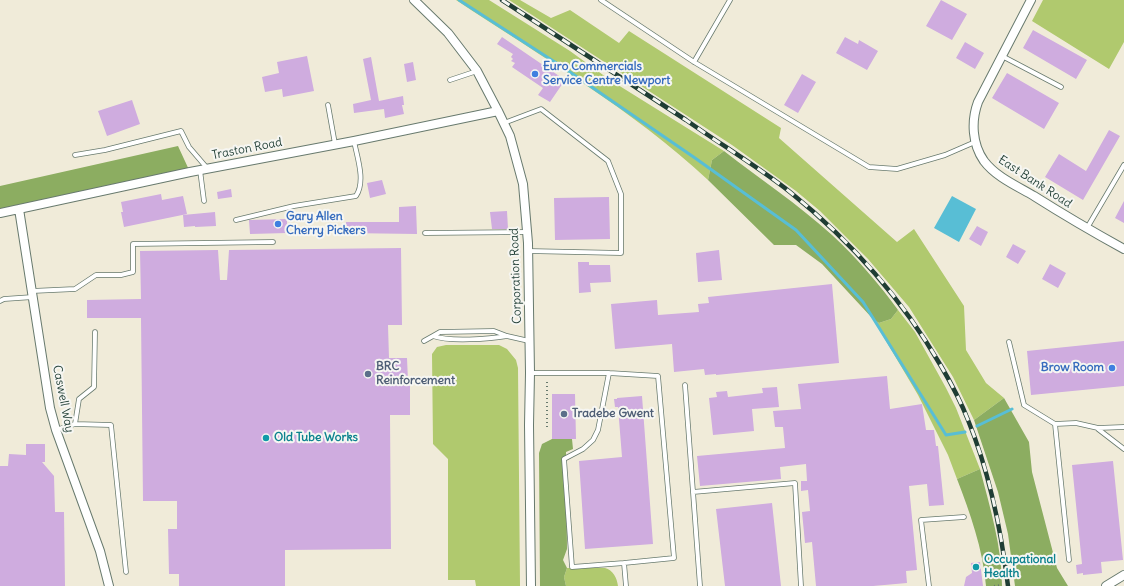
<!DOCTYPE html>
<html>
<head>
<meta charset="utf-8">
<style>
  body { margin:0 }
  canvas { display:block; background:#f0ebd9 }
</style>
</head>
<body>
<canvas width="1124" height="586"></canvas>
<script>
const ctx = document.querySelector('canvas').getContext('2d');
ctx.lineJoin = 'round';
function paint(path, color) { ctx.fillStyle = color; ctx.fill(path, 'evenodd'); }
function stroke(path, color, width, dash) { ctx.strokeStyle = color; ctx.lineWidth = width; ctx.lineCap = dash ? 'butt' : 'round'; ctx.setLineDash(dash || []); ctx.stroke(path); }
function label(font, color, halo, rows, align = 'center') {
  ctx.font = font + ' Delius,sans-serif'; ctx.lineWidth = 4; ctx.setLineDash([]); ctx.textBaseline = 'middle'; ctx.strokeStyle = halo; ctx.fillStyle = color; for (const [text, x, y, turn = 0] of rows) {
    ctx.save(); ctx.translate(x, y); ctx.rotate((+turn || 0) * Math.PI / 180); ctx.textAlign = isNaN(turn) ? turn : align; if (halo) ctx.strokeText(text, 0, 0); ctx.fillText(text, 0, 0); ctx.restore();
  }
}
paint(new Path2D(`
  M456,0H489L570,51L610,80L724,151L712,160L708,180C633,110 542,57 456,0Z
  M509,0H520L551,18L570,10L619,43L629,31L781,128L779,138L897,242L914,229L964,306L966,350L986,383L1004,398L974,420L953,377L909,307L868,259L820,211L796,191L732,145Z
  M1043,0H1124V42L1109,69L1032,21Z
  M898,310L915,332L946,388L956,408L980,469L957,479L948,455L918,395L873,319L879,323L891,319Z
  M446,345H499L507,349L516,360L518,368L520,586H476L475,580H448V459L433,444L432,354L437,347Z
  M567,568H605C613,570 617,578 618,586H566L564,577Z`), '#b0c96e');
paint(new Path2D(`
  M178,146L190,172L0,213V186Z
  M724,151C760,179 799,205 832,235C857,258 879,284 898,310L891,319L879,323L873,319L822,264L796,245H774L708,180L712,160Z
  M1004,398L1029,442L1032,472L1057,568L1068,586H1015L1008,534L998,492L974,420Z
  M552,439H572L573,449L566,452L567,549L563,560L567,568L564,577L566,586H540L539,453L542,444Z
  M980,469C990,508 1002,546 1002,586H986C983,549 970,513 957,479Z`), '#8cad61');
paint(new Path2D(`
  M952,196L976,209L959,242L934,228Z`), '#58bed5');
stroke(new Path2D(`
  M459,0L564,68L695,158L796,230L863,302L946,435L965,432
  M977,426L1012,409`), '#58bed5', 3);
paint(new Path2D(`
  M941,0L967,14L952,40L926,26Z
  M1033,30L1087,60L1076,79L1023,48Z
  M502,37L565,80L550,102L538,95L543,88L512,67L515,63L511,61L513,59L511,57L513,54L497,44Z
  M845,37L858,44L859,40L878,51L867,70L836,53Z
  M965,42L984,53L975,69L956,58Z
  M307,56L314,91L283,97L282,89L265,92L262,77L279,73L277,62Z
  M371,57L379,101L403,96L404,105H402L404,114L385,118L384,109L354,113L353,104L371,100L363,59Z
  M413,62L416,80L407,82L404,64Z
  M1007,73L1059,103L1044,129L992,98Z
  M802,74L816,82L798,113L784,105Z
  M132,100L140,124L107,136L98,111Z
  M1109,130L1120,136L1083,200L1045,177L1059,154L1086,171Z
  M382,180L386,194L370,198L367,183Z
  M231,189L232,197L218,199L217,192Z
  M161,194L162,200L183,196L187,214L124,227L121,212H123L121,202Z
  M609,197L610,239L555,240L554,198Z
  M1124,201V223L1115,218Z
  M416,206L417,234L346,233V222H399V207Z
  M507,211L508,229H492L490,212Z
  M215,212L216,226L195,227V226L184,227L183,215Z
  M287,219V233L250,234L249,220Z
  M977,226L988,232L981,246L969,239Z
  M1013,244L1026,251L1018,264L1006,257Z
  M401,248L402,325H388L389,358H407L408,381H410V415H390L391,549L285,550V586H179V574H169L168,529H177V501H143L141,318H87V300L141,299L140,251L218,250L220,280H227L229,250Z
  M719,250L722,280L698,282L696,253Z
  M578,262H589V265H610L611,282L590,283L591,292L579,293Z
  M1050,264L1066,273L1058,288L1042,279Z
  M832,284L839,363L716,375V374L705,375L704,369L674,372L672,344L615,349L611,304L657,300L658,315L699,312L698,304L709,303L708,297Z
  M1124,341V386L1031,395L1027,351Z
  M887,376L890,409L922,404L926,430H934L936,446H938L944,505L929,506L927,484L909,486L917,570L906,571L907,583L873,586H816L812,542L805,543L802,512L810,511L808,490L801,491V481H807L806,464L780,467L781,479L700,486L697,456L785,448L783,427H775L773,411L801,409L798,384Z
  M777,387L779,407L752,409L754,431L713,435L709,398L717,397L716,392L727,391L728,397L763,393L762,388Z
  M552,394H575L576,439H552Z
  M642,396L653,544L585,549L579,461L622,457L618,407H615L614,399H617V398Z
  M26,444H45V462H42L54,476L55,512H64L65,586H0V466H8L9,454L26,455Z
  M1113,461L1123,560L1101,562L1102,573L1083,575V573L1077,574L1076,565L1082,564L1072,465Z
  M772,503L781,586H725L716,509Z
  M980,562L983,586H964L966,577L972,573L971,563Z`), '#cfacdf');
const lane = new Path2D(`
  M601,0L694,62L869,167L897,169L945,155L975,142
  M1002,56L1061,87
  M694,62L730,0
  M450,80L477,71
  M328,105L335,144
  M504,123L541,109L608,161L621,194V253L528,251
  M75,155L105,150L181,131L189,147L207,168
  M200,170L204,201
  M236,220L294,206L356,196C366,181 357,157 354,141
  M1087,228L1124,165
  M425,233L527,232
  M32,291L75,289L96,275H121L133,272V244L273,242
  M0,301L4,299L33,297
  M507,336C489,339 450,342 433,336L440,332L494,331L507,336L529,341
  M424,341L433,336
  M1009,342L1024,405L1055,424L1076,423L1098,428L1124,427
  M530,373H609L658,376L674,558L624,563L626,586
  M609,373L598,430L593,440L583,449L564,459L572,567L624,563
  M685,385L693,492
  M75,424L111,425L126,572
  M1055,424L1069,560
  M1098,429L1124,449
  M56,430L75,424L79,399L94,387L95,332
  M700,586L693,492L795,483L801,586
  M929,586L921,520L964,517`);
const street = new Path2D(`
  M414,0L448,33L477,71L498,111L510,136L523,184L528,243L530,373L529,425L531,586
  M1031,0L978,102C971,121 972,144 984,161C996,177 1017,186 1034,196C1064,215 1093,232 1124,249
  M19,209L50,408L56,430L100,551L109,586
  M0,213L190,172L354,141L498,111
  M1106,586L1124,575`);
stroke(lane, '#687a6e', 5.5);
stroke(street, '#687a6e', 10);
stroke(new Path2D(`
  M547,427V380
  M994,586L1001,585`), '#687a6e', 2, [1, 3]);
stroke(lane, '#fff', 4);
stroke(street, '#fff', 8);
const rail = new Path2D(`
  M502,0C563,40 625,80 686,120C720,144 757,166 790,192C852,242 901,297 941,366C951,383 961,402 968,420C990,474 1001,529 1008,586`);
stroke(rail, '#1f3d34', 4.5);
stroke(rail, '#f6f6f2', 3, [9]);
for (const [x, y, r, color] of [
  [535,74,4,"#3f7fe0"],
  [278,224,4,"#3f7fe0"],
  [1112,368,4,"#3f7fe0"],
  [368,374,4,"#5c6f8a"],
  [564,414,4,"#5c6f8a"],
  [266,438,4,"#0f9aa8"],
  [976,567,4,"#0f9aa8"]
]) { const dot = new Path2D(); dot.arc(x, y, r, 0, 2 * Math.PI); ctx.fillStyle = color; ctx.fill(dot); stroke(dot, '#f6f6f2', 1.5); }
label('bold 12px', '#366cbe', '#f6f6f2', [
  ["Euro Commercials",543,67],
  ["Service Centre Newport",543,81],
  ["Gary Allen",286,217],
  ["Cherry Pickers",286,231],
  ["Brow Room",1104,368,"right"]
], 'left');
label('12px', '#1f3d34', '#f6f6f2', [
  ["Traston Road",247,149,-11],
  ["East Bank Road",1035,182,33],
  ["Corporation Road",516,276,-92],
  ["Caswell Way",63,399,79]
]);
label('bold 12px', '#4e5e75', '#f6f6f2', [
  ["BRC",376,367],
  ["Reinforcement",376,381],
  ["Tradebe Gwent",572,414]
], 'left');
label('bold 12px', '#0d838f', '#f6f6f2', [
  ["Old Tube Works",274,438],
  ["Occupational",984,560],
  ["Health",984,574]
], 'left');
</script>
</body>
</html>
